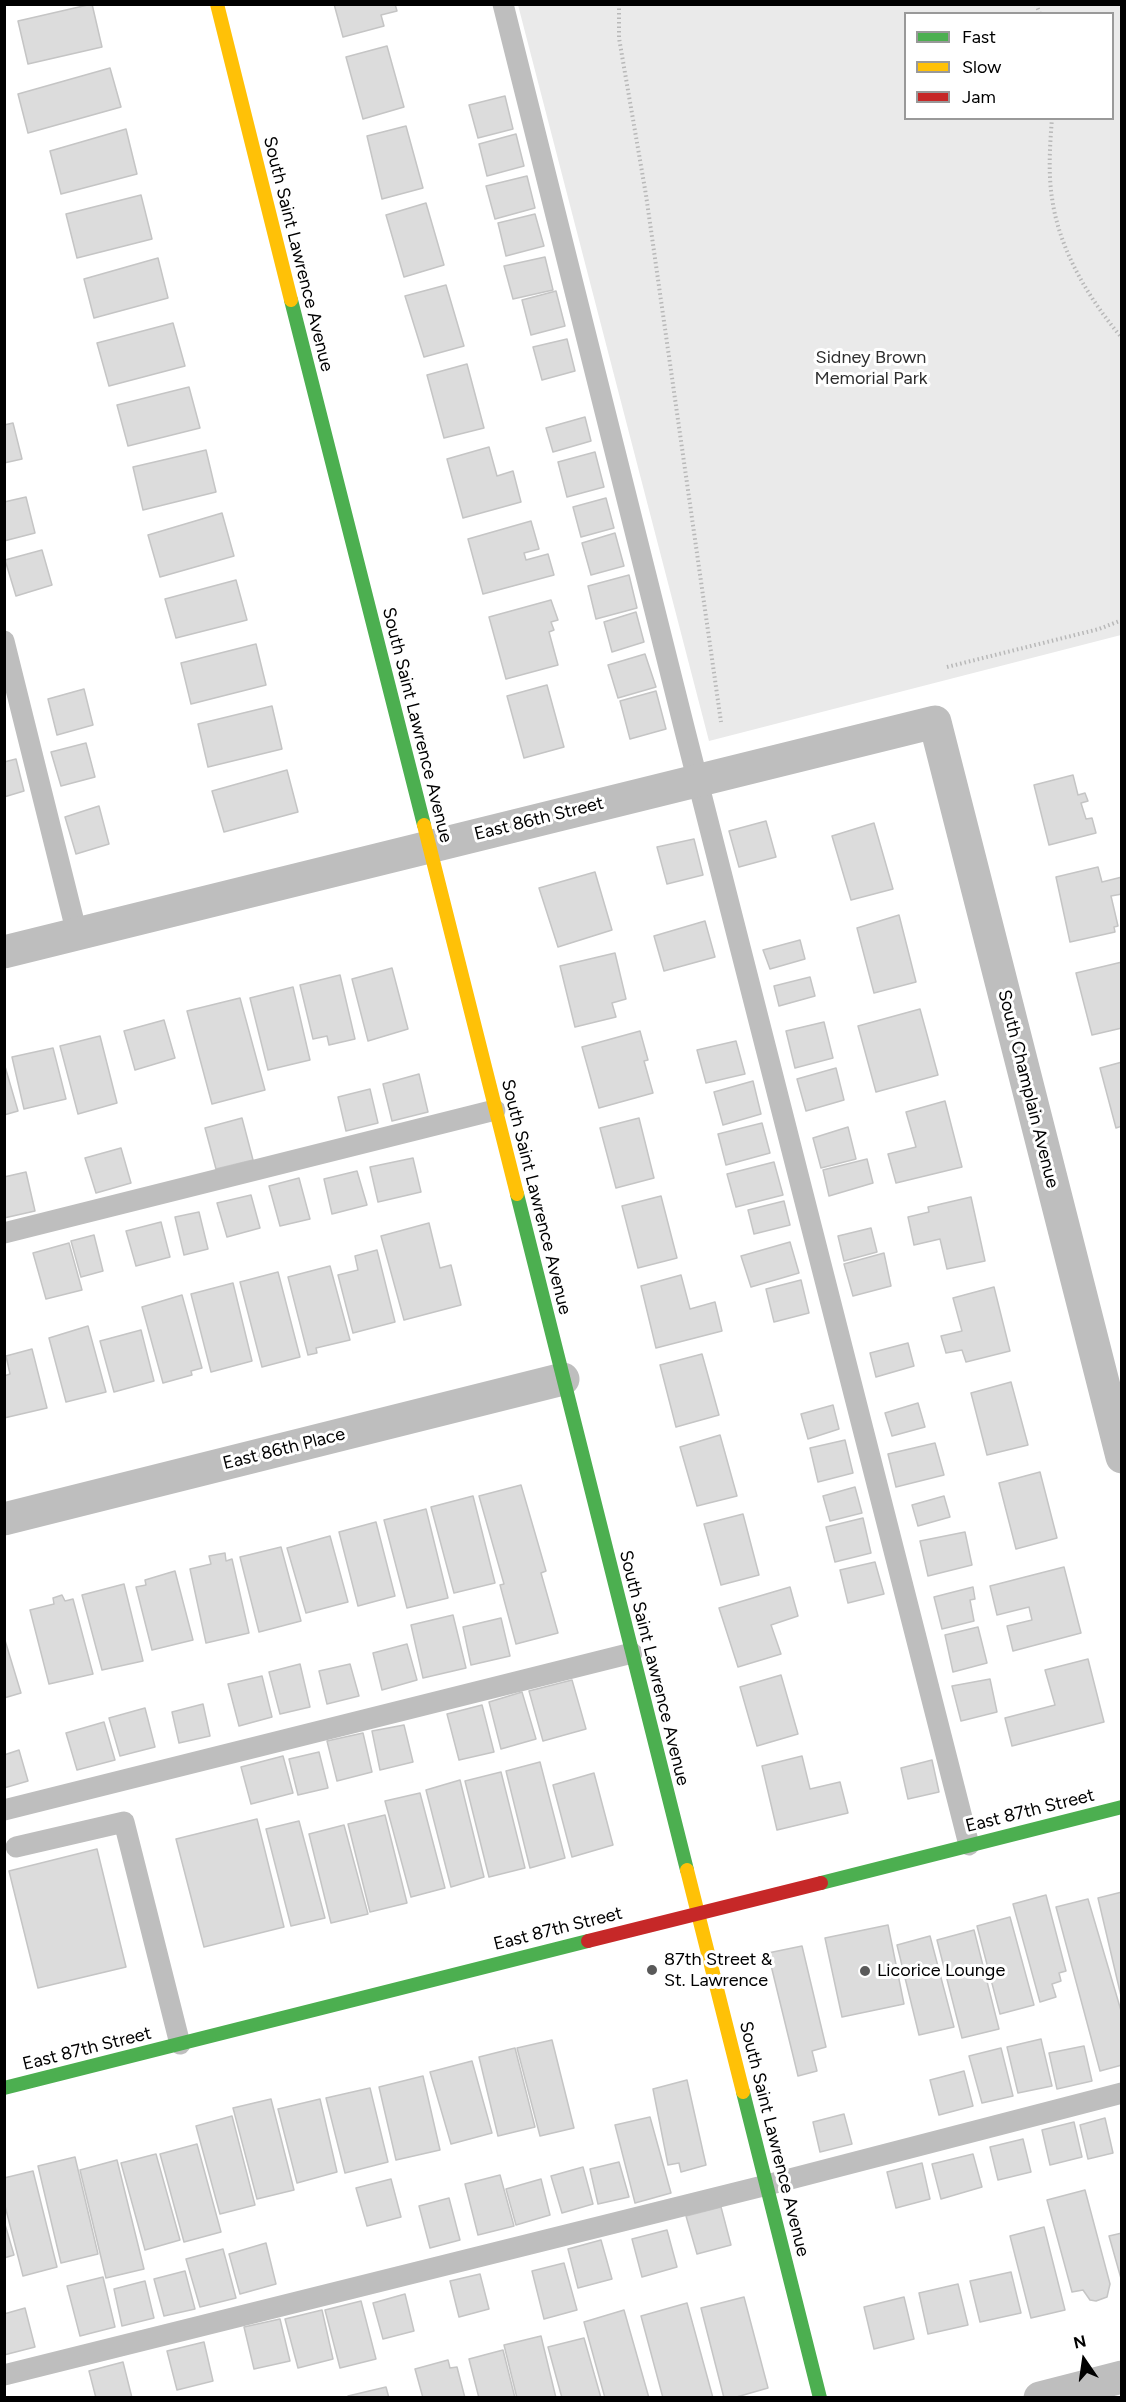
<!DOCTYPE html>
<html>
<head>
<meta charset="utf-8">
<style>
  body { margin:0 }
  #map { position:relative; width:1126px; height:2402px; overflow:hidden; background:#fff; font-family:Figtree,sans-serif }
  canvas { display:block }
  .frame { position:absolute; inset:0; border:6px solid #000; pointer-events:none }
  .legend { position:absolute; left:904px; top:12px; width:210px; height:108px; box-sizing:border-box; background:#fff; border:2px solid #999; margin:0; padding:8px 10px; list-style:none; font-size:18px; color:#000 }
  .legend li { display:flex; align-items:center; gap:12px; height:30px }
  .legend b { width:30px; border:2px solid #999 }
  .north { position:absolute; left:1054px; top:2330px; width:60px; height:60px; -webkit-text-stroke:4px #fff; paint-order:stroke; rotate:347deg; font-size:16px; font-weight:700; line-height:24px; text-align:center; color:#000 }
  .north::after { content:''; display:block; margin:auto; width:21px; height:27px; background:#000; clip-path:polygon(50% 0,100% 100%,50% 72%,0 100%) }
</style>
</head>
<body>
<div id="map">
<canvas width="1126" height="2402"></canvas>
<div class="frame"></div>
<ul class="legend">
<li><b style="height:8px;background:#4caf50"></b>Fast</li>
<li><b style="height:8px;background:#ffc107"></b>Slow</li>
<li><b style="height:8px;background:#c62828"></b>Jam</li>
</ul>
<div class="north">N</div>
</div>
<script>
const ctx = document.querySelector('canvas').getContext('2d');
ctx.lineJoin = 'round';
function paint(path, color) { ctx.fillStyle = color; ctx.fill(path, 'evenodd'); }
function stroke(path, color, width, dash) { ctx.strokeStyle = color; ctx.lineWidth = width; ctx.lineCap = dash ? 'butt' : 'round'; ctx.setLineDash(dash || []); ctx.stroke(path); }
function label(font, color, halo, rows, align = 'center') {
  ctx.font = font + ' Figtree,sans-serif'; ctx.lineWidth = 6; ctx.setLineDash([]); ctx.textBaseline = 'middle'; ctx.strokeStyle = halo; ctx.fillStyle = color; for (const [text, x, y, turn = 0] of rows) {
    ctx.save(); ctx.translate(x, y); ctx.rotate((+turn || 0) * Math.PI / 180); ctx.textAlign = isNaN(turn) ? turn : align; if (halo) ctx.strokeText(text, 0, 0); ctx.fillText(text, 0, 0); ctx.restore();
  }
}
paint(new Path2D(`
  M518,5H1121V635L709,741ZM906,14H1112V118H906Z`), '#eaeaea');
const building = new Path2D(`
  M92,4L102,47L28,64L18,21Z
  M334,4H395L397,11L381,15L384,26L343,37Z
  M387,46L404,107L363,119L346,57Z
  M110,68L121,107L28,133L18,94Z
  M505,96L513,129L478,138L469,105Z
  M406,126L423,188L382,199L367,136Z
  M126,129L137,174L61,194L50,151Z
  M516,134L524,166L487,176L479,144Z
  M527,176L535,208L495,219L486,186Z
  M141,195L152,239L77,258L66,214Z
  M426,203L444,265L404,277L386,215Z
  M535,214L544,246L506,256L498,223Z
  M545,257L553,290L513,299L504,266Z
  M158,258L168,298L94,318L84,279Z
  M446,285L464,346L424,357L405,296Z
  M556,291L565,326L531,335L522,300Z
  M173,323L185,366L109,386L97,343Z
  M567,339L575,371L542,380L533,347Z
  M467,364L484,428L444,438L427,375Z
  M189,387L200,428L128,446L117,405Z
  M585,417L591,441L553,452L546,428Z
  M13,423L22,459L4,463V425Z
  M489,447L497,476L513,471L521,502L463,518L447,459Z
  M206,450L216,492L143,510L133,467Z
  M595,452L604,487L567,497L558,462Z
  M26,497L35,533L4,541V502Z
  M606,498L614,528L581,537L573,507Z
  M222,513L234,556L160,577L148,535Z
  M531,521L539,549L524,553L526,560L548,554L554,575L483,594L468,539Z
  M615,533L624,566L591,575L582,543Z
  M42,550L52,585L16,596L5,560Z
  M629,575L637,608L596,619L588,586Z
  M236,580L247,620L176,638L165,599Z
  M551,600L558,620L551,622L554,630L549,632L558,665L506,679L489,617Z
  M636,612L644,642L612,652L604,622Z
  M256,644L266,685L191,704L181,663Z
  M645,654L656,687L618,698L608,665Z
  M547,685L564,747L524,758L507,696Z
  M84,689L93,725L57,735L48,699Z
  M656,691L666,729L630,739L620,701Z
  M272,706L282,749L208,767L198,724Z
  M86,743L95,777L61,786L51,752Z
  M16,759L24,791L4,797V762Z
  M287,770L298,812L224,832L212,791Z
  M1073,775L1078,795L1085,793L1088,801L1081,803L1086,819L1092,818L1096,833L1049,845L1034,785Z
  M99,806L109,844L76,854L65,817Z
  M766,821L776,857L739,867L729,831Z
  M874,823L893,889L851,900L832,836Z
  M694,839L703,875L667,884L657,847Z
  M1098,867L1102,882L1122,877V894L1111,896L1118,926L1114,927L1115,932L1070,942L1056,877Z
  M595,872L612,930L558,947L539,888Z
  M899,915L916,982L874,993L857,928Z
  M705,921L715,957L664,971L654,936Z
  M800,940L805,959L770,969L763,950Z
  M615,953L626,999L612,1003L616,1017L575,1027L560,966Z
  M1122,962V1028L1092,1035L1076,973Z
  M392,968L408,1029L368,1041L352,979Z
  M340,975L355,1039L329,1045L327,1036L313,1039L300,985Z
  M810,977L815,996L779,1006L774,986Z
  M293,987L310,1060L268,1070L250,998Z
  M240,998L265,1090L212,1104L187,1011Z
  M920,1009L938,1075L876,1092L858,1026Z
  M164,1020L175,1058L135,1070L124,1031Z
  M824,1022L833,1058L795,1068L786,1031Z
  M640,1031L648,1060L644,1061L653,1093L599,1108L582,1047Z
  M100,1036L117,1103L78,1114L60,1046Z
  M736,1041L745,1074L706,1083L697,1050Z
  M53,1048L66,1099L24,1109L12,1057Z
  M1122,1062V1126L1116,1128L1100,1068Z
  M4,1063L18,1111L4,1115Z
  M836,1068L844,1100L806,1111L797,1079Z
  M419,1074L428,1112L392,1121L383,1084Z
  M753,1081L761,1114L723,1125L714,1092Z
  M370,1089L378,1123L346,1131L338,1097Z
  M945,1101L962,1167L896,1183L888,1154L916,1147L906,1112Z
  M242,1118L253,1160L216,1169L205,1128Z
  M639,1118L654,1178L616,1188L600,1128Z
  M762,1123L770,1153L726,1165L718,1134Z
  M848,1127L856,1159L821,1168L813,1138Z
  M121,1148L131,1183L96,1193L85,1158Z
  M413,1158L421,1192L378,1202L370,1167Z
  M867,1159L873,1183L829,1196L823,1170Z
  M774,1162L783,1195L736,1207L727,1174Z
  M357,1171L367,1205L332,1214L324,1179Z
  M26,1172L35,1211L4,1218V1177Z
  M299,1178L310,1219L280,1226L269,1186Z
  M251,1195L260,1228L227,1237L217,1203Z
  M661,1196L677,1258L638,1268L622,1206Z
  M971,1197L985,1261L947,1269L940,1239L914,1245L908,1217L929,1212L928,1207Z
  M784,1201L790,1225L754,1234L748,1210Z
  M199,1212L208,1249L184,1255L175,1217Z
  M161,1222L170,1257L136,1266L126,1231Z
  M429,1223L440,1268L451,1265L461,1305L404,1320L381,1236Z
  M871,1228L877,1252L844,1261L838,1236Z
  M94,1235L103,1271L81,1277L71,1241Z
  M790,1242L799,1273L751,1287L741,1256Z
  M69,1243L82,1290L46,1299L33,1253Z
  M377,1250L395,1322L353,1333L338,1275L358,1270L355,1256Z
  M884,1253L891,1286L853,1296L844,1264Z
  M330,1266L350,1340L316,1348L317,1353L308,1355L288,1277Z
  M278,1272L300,1357L262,1367L240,1282Z
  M681,1275L690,1309L715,1302L722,1331L656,1348L641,1286Z
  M801,1280L809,1313L774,1322L766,1289Z
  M233,1283L252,1361L211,1372L191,1294Z
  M994,1287L1010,1351L966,1362L962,1350L946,1353L941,1336L962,1331L953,1298Z
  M182,1295L202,1368L191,1371L192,1375L163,1383L142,1307Z
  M88,1326L106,1392L66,1402L49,1338Z
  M141,1330L154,1381L114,1392L100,1341Z
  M908,1343L914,1366L876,1377L870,1353Z
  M32,1349L47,1408L4,1418V1376L10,1374L6,1356Z
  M702,1354L719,1415L676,1427L660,1365Z
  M1011,1382L1028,1445L987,1455L971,1393Z
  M918,1403L925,1427L892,1436L885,1413Z
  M833,1405L839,1429L808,1439L801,1414Z
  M720,1435L737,1496L697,1506L680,1447Z
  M845,1440L853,1473L818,1482L810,1448Z
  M935,1443L944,1475L896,1487L888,1454Z
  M1040,1472L1057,1538L1016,1549L999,1483Z
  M521,1485L546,1571L541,1573L558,1633L516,1644L500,1585L504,1584L479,1496Z
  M855,1487L862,1513L830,1521L823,1496Z
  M473,1496L495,1583L454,1593L431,1507Z
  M944,1496L950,1517L918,1526L912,1505Z
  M426,1509L448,1598L407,1608L384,1520Z
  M743,1514L759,1575L721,1585L704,1524Z
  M863,1518L871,1553L835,1562L826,1527Z
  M376,1522L395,1596L358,1606L339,1532Z
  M965,1532L972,1565L928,1576L920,1541Z
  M330,1536L348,1602L306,1613L287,1548Z
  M281,1547L301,1621L259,1632L240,1557Z
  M225,1553L226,1561L232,1559L249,1633L206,1643L190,1569L211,1564L209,1556Z
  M875,1562L884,1594L848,1603L840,1570Z
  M1064,1567L1081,1633L1013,1651L1007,1626L1032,1620L1029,1607L997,1615L990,1586Z
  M175,1571L193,1640L152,1650L136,1587L146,1585L145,1580Z
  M124,1584L143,1661L102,1670L82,1595Z
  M790,1587L798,1616L771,1625L781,1654L738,1667L719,1608Z
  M973,1587L975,1599L970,1600L974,1621L942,1629L934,1597Z
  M62,1595L65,1601L73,1599L93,1674L49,1684L30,1610L54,1604L53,1598Z
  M453,1615L466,1668L423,1678L411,1625Z
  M501,1618L510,1656L471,1665L463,1627Z
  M978,1627L987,1663L953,1672L945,1635Z
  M4,1637L21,1693L4,1698Z
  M407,1644L417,1680L382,1690L373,1653Z
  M1088,1659L1104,1722L1012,1746L1005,1718L1055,1705L1045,1670Z
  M300,1664L310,1707L280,1714L269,1672Z
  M350,1664L359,1696L327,1704L319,1671Z
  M781,1675L798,1734L757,1746L740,1687Z
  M262,1676L272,1717L239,1726L228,1684Z
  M990,1679L997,1712L961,1721L952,1686Z
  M572,1680L586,1729L543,1741L529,1691Z
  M522,1692L536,1739L501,1749L489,1702Z
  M203,1704L210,1736L179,1743L172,1712Z
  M482,1705L494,1752L459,1760L447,1714Z
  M145,1708L155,1747L120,1756L109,1718Z
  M104,1722L115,1760L77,1770L66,1733Z
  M404,1725L413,1762L380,1770L372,1731Z
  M363,1733L372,1772L337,1781L327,1741Z
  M19,1750L28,1781L4,1788V1755Z
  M319,1752L328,1788L298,1795L289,1759Z
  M283,1756L293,1793L251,1804L241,1767Z
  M802,1756L810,1789L840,1782L848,1813L777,1830L762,1766Z
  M932,1760L939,1792L908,1799L901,1768Z
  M540,1762L565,1858L530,1868L506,1771Z
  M501,1772L525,1868L489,1877L465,1781Z
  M594,1773L613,1845L572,1857L553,1785Z
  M460,1780L484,1877L451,1887L426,1790Z
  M420,1793L445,1888L411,1897L385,1801Z
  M385,1815L407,1903L370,1912L348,1824Z
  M257,1819L284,1927L204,1947L176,1839Z
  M299,1821L325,1918L291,1926L266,1829Z
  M344,1825L368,1914L331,1923L309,1834Z
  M97,1849L126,1967L38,1988L9,1871Z
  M1122,1892V1996H1121L1098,1898Z
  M1046,1895L1066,1971L1059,1973L1061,1981L1052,1984L1056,1997L1040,2002L1013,1904Z
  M1088,1899L1122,2014V2065L1100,2071L1056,1907Z
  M1010,1917L1034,2005L1000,2014L977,1926Z
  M888,1925L904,2004L842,2017L825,1938Z
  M974,1930L999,2029L962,2038L937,1940Z
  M930,1936L954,2027L919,2035L897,1945Z
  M802,1946L826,2047L812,2051L817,2071L798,2076L768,1953Z
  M1041,2039L1052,2086L1018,2093L1007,2047Z
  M552,2040L574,2128L540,2136L517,2048Z
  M1084,2046L1092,2081L1057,2089L1049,2053Z
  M515,2048L535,2127L498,2136L479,2057Z
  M1001,2048L1013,2096L982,2103L969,2056Z
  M472,2061L492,2133L451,2144L430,2072Z
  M964,2071L973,2106L939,2115L930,2080Z
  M423,2076L440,2150L396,2160L379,2087Z
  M687,2080L706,2165L681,2172L679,2163L668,2165L653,2089Z
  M370,2088L388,2162L345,2173L326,2098Z
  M271,2099L294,2190L257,2199L233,2108Z
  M320,2099L337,2172L297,2183L278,2109Z
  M844,2114L852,2144L820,2152L813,2122Z
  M232,2116L255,2205L220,2214L196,2126Z
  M650,2117L671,2193L635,2203L615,2125Z
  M1105,2118L1113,2153L1088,2159L1080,2125Z
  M1074,2122L1082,2157L1050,2165L1042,2130Z
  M1023,2139L1031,2172L998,2180L990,2147Z
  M197,2144L221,2232L184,2242L160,2154Z
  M156,2154L180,2240L145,2250L121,2163Z
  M973,2154L982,2187L941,2199L932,2164Z
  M75,2157L98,2254L61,2263L38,2166Z
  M117,2160L144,2269L106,2278L80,2170Z
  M619,2162L629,2197L598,2204L590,2169Z
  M922,2163L930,2199L896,2208L887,2172Z
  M583,2167L593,2204L562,2213L551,2176Z
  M33,2171L57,2267L23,2276L4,2202V2178Z
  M500,2175L514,2226L478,2235L465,2184Z
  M391,2179L401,2217L367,2226L356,2188Z
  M541,2179L550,2215L516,2225L506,2189Z
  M1085,2190L1110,2284L1107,2297L1096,2301L1090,2300L1083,2290L1072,2292L1047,2200Z
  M449,2198L460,2240L430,2248L419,2206Z
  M721,2207L731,2245L697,2254L686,2216Z
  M4,2221L14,2255L4,2258Z
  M1044,2227L1065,2310L1031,2318L1010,2236Z
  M667,2230L677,2267L642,2277L632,2239Z
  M1122,2233V2282L1109,2236Z
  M601,2240L612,2279L578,2288L568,2249Z
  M266,2243L276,2284L240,2294L229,2254Z
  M223,2249L236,2298L200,2307L186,2259Z
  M564,2263L577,2310L544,2319L532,2271Z
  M185,2271L195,2309L164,2316L154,2279Z
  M1011,2272L1021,2313L980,2322L970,2281Z
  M480,2274L489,2309L459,2317L450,2281Z
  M103,2277L115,2327L80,2336L67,2286Z
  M145,2281L154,2318L122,2326L114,2289Z
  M958,2284L968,2325L928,2334L919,2293Z
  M405,2294L414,2331L383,2339L373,2303Z
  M744,2297L768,2388L733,2398H724L701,2308Z
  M904,2297L914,2339L874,2349L864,2307Z
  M361,2301L376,2359L340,2368L325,2310Z
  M687,2303L713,2398H663L641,2316Z
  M25,2308L35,2347L4,2355V2314Z
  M322,2310L333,2359L298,2368L285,2319Z
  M624,2310L649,2398H605L584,2322Z
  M280,2319L290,2361L254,2369L244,2327Z
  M541,2336L556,2398H517L504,2345Z
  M584,2338L601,2398H562L548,2347Z
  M204,2342L213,2381L177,2390L167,2351Z
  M503,2350L515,2398H479L469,2359Z
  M448,2360L450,2368L457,2367L465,2398H423L415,2369Z
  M123,2362L132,2398H96L89,2371Z
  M386,2387L389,2398H348V2396Z`);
paint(building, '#dcdcdc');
stroke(building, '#c5c5c5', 1.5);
stroke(new Path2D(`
  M619,4V38L646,195L721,722
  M1036,4L1040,14
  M1052,118C1050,144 1048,172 1052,198C1059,249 1088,298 1122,338
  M947,667L1099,629L1122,620`), '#b8b8b8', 4, [1.5, 3]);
stroke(new Path2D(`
  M503,4L685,731L969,1845
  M4,641L77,934
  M4,1233L495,1110
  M4,1810L632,1653
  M16,1847L124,1822L180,2044
  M4,2375L767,2185L1122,2093`), '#bebebe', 21);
stroke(new Path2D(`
  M4,952L935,722L1122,1457
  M4,1519L563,1379
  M1040,2398L1122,2377`), '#bebebe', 33);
stroke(new Path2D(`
  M291,300L424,825
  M517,1194L687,1870
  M821,1883L1122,1807
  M4,2088L588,1941
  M743,2092L820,2398`), '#4caf50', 14);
stroke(new Path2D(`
  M217,4L291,300
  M424,825L517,1194
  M687,1870L743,2092`), '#ffc107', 14);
stroke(new Path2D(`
  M588,1941L821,1883`), '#c62828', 14);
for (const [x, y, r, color] of [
  [652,1970,6,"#595959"],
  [865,1971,6,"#595959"]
]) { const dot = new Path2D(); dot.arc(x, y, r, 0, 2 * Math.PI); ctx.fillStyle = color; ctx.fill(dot); stroke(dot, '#fff', 2); }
label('18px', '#000', '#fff', [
  ["South Saint Lawrence Avenue",298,254,76],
  ["South Saint Lawrence Avenue",417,725,76],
  ["East 86th Street",539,819,-14],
  ["South Champlain Avenue",1028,1089,76],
  ["South Saint Lawrence Avenue",536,1197,76],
  ["East 86th Place",284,1449,-14],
  ["South Saint Lawrence Avenue",654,1668,76],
  ["East 87th Street",1030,1811,-14],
  ["East 87th Street",558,1929,-14],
  ["East 87th Street",87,2049,-14],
  ["South Saint Lawrence Avenue",774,2139,76]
]);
label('18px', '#2f2f2f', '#fff', [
  ["Sidney Brown",871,358],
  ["Memorial Park",871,379]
]);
label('18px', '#000', '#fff', [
  ["87th Street &",664,1960],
  ["St. Lawrence",664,1981],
  ["Licorice Lounge",877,1971]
], 'left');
</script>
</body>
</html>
